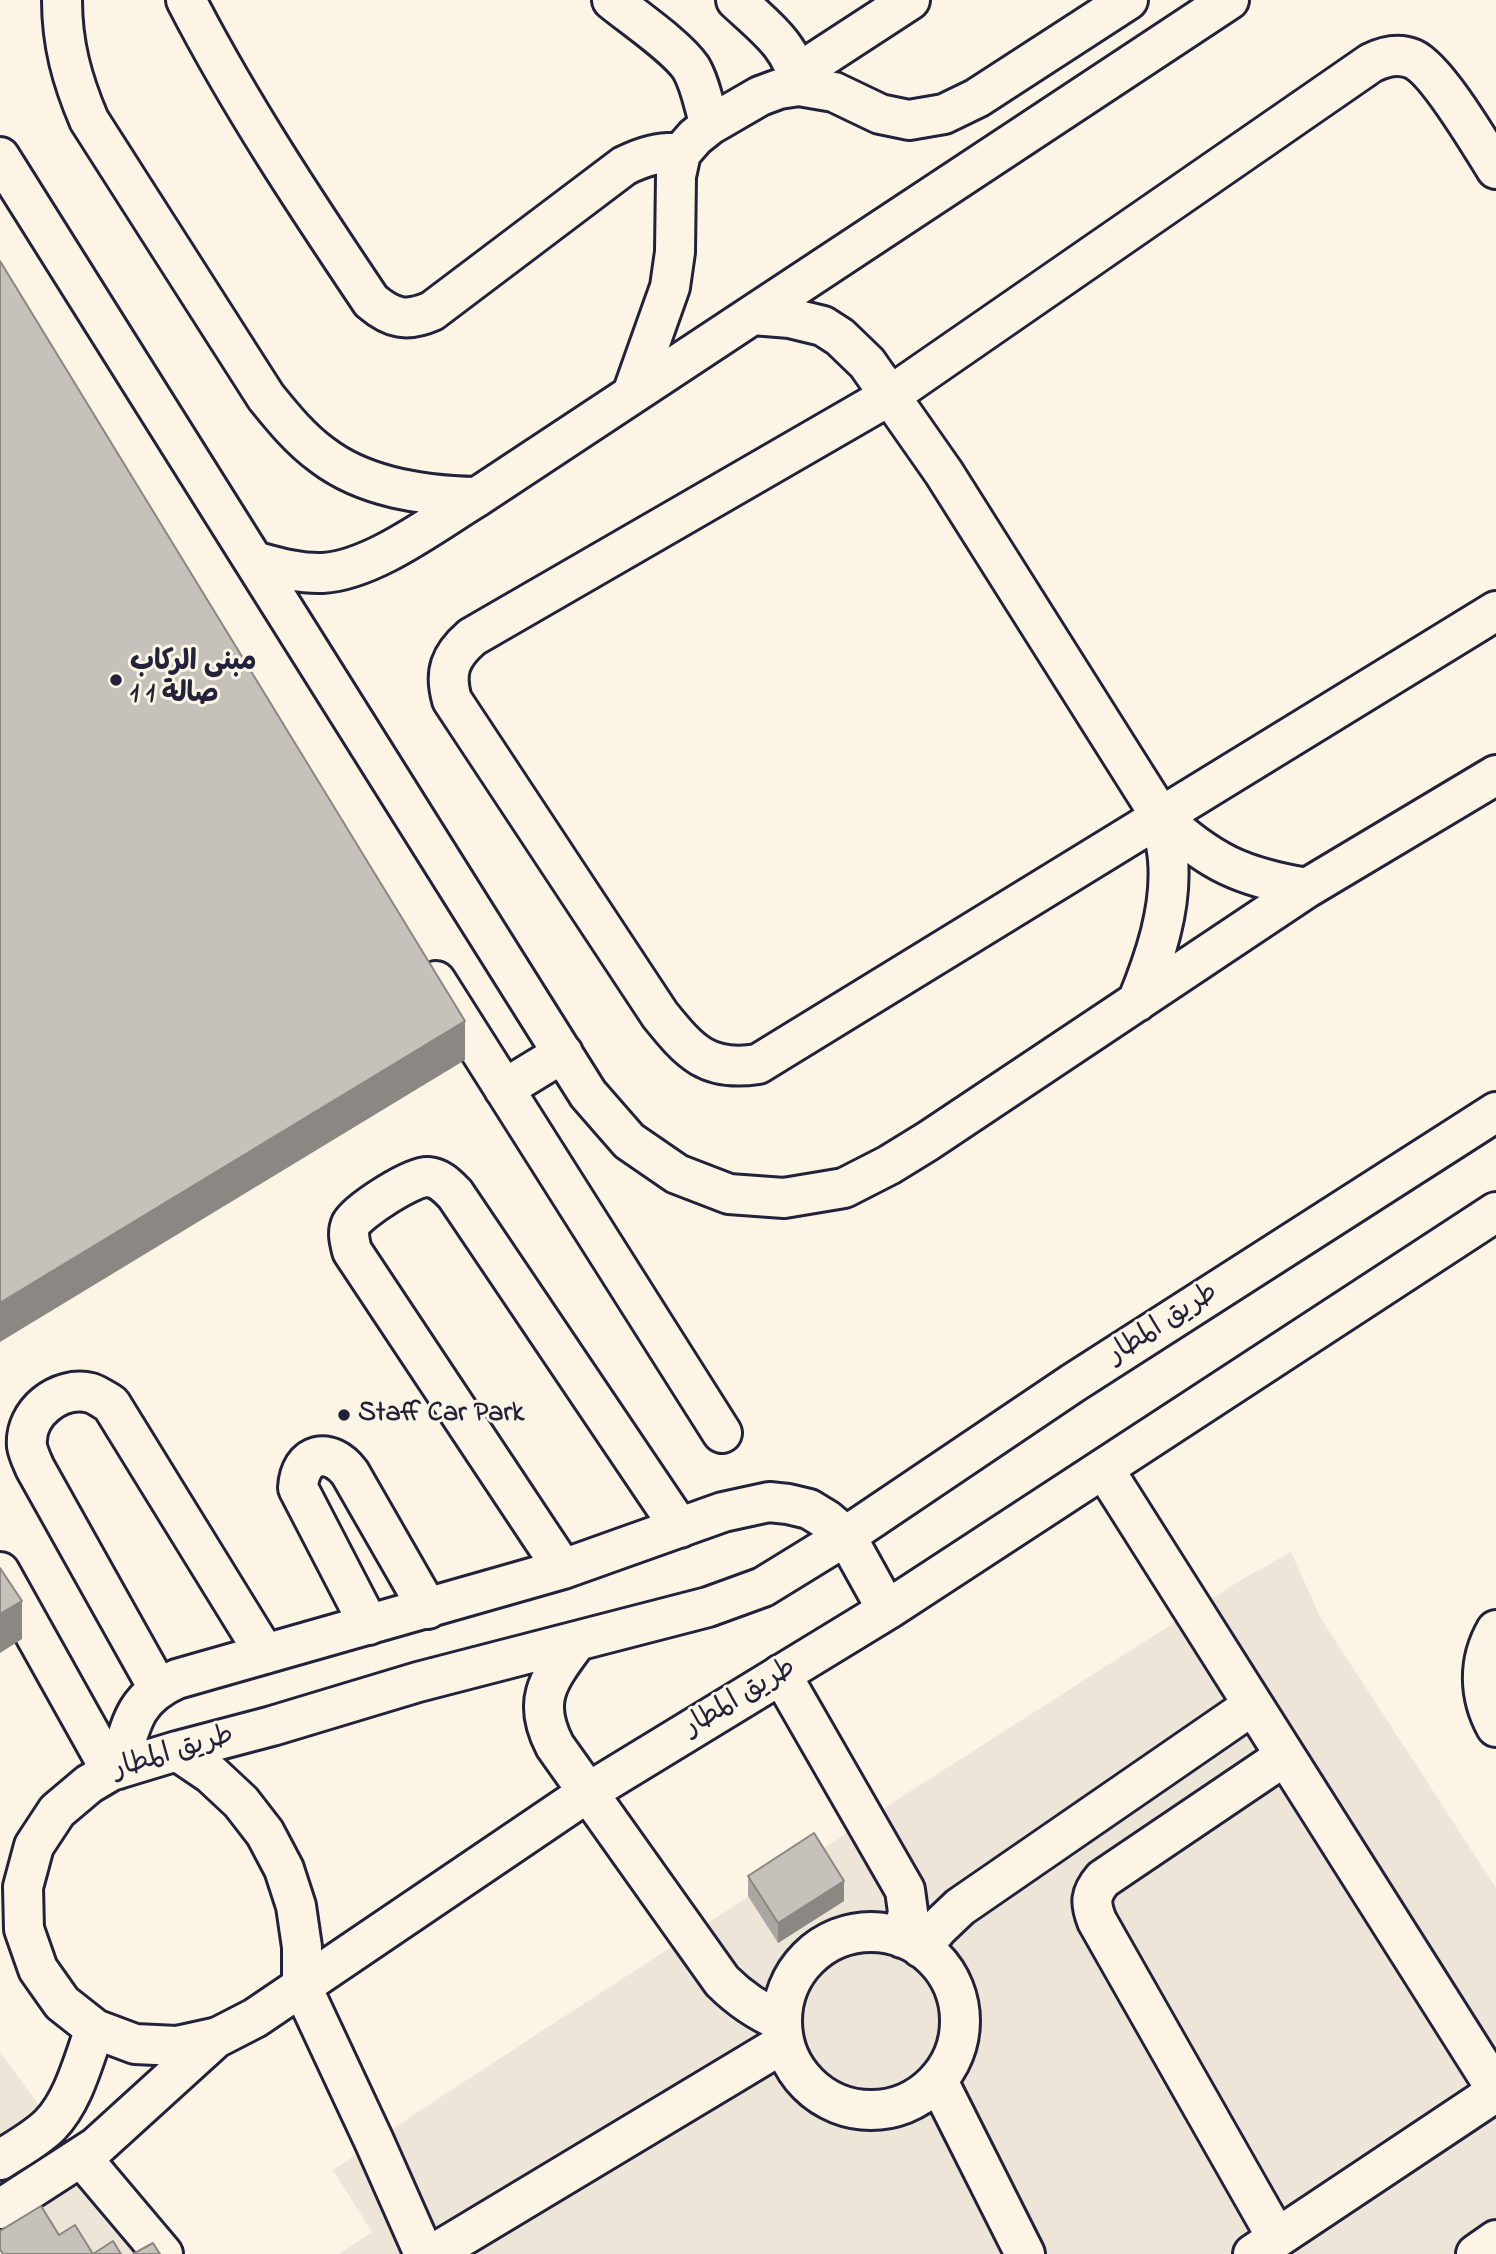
<!DOCTYPE html>
<html>
<head>
<meta charset="utf-8">
<style>
  body { margin:0 }
  canvas { display:block; background:#fcf5e5 }
</style>
</head>
<body>
<canvas width="1496" height="2254"></canvas>
<script>
const ctx = document.querySelector('canvas').getContext('2d');
ctx.lineJoin = 'round';
function paint(path, color) { ctx.fillStyle = color; ctx.fill(path, 'evenodd'); }
function stroke(path, color, width, dash) { ctx.strokeStyle = color; ctx.lineWidth = width; ctx.lineCap = dash ? 'butt' : 'round'; ctx.setLineDash(dash || []); ctx.stroke(path); }
function label(font, color, halo, rows, align = 'center') {
  ctx.font = font + ' "Indie Flower","Playpen Sans Arabic",sans-serif'; ctx.lineWidth = 6; ctx.setLineDash([]); ctx.textBaseline = 'middle'; ctx.strokeStyle = halo; ctx.fillStyle = color; for (const [text, x, y, turn = 0] of rows) {
    ctx.save(); ctx.translate(x, y); ctx.rotate((+turn || 0) * Math.PI / 180); ctx.textAlign = isNaN(turn) ? turn : align; if (halo) ctx.strokeText(text, 0, 0); ctx.fillText(text, 0, 0); ctx.restore();
  }
}
paint(new Path2D(`
  M1291,1552L1320,1617L1496,1888V2254H339L372,2232L333,2170L416,2113L917,1787L1241,1580Z
  M0,2052L60,2134L140,2254H0Z`), '#ece5d8');
const minor = new Path2D(`
  M62,0C62,44 72,80 89,120L266,397C283,418 300,439 322,455C365,488 424,496 477,497L1229,0
  M186,0C240,105 306,204 371,301C392,319 407,322 432,311L624,166C644,156 659,152 681,153
  M612,0C634,18 677,47 691,68C701,85 704,107 710,125
  M736,0C764,26 794,47 799,86
  M798,73L910,0
  M0,157L588,1094L629,1141L677,1174L729,1194L784,1198L844,1188L889,1165L928,1141L1307,888L1496,775
  M1496,169C1481,145 1437,70 1413,59C1399,53 1385,56 1371,63L891,395L472,637C450,656 444,672 452,700L660,1015C690,1052 707,1072 758,1064L1496,611
  M753,315L790,318L823,326L840,337L867,363L944,473L1161,817C1210,862 1241,877 1307,888
  M632,394L670,287L675,252L676,176L681,153L695,137L710,125L760,96L779,89L799,86L834,92L880,114L909,120L944,114L977,98L1128,0
  M254,561C276,567 299,574 323,573C373,570 434,523 477,497
  M436,981L722,1433
  M1137,1002C1155,958 1172,908 1168,860C1167,845 1163,831 1161,817
  M504,1089L563,1053
  M1496,1112L1073,1383L846,1536L763,1587L708,1607L418,1682L272,1726L177,1751L111,1771L89,1784L57,1811L34,1846L23,1887L24,1929L38,1969L62,2003L95,2029L135,2044L177,2046L218,2037L255,2018L587,1793L887,1610L1496,1212
  M1104,1469L1496,2089
  M563,1569L352,1251C350,1242 347,1233 351,1224C358,1211 414,1175 428,1177C440,1178 447,1186 455,1194L680,1528
  M0,1572L111,1771
  M369,1625L298,1488C300,1452 330,1446 350,1473L428,1609
  M1496,1630C1478,1661 1479,1696 1496,1727
  M577,1641C549,1679 531,1700 555,1746L722,1981C740,1999 757,2011 781,2021
  M781,1674L905,1890L908,1912L902,1938
  M158,1688L35,1468C32,1461 28,1453 27,1446C24,1413 59,1385 91,1393C97,1395 104,1400 111,1404L265,1654
  M177,1751L211,1774L241,1802L265,1833L284,1869L296,1906L302,1947V1987L374,2141L424,2254
  M118,1769C131,1726 132,1699 177,1679L563,1569L723,1512L769,1502L788,1504L809,1509L827,1520L846,1536L887,1610
  M782 2021a89 89 0 1 1 178 0a89 89 0 1 1-178 0Z
  M921,1948L939,1927L960,1907L1253,1705
  M938,2081L1025,2254
  M82,2158L163,2254
  M0,2160C17,2149 36,2139 50,2125C74,2100 83,2061 95,2029
  M0,2209L96,2147L217,2037
  M1277,2238L1097,1921C1090,1903 1090,1894 1103,1879L1285,1756
  M433,2254L784,2043
  M1253,2254L1496,2092
  M1476,2254L1496,2240`);
stroke(minor, '#22223b', 44);
stroke(minor, '#fcf5e5', 38);
paint(new Path2D(`
  M748,1876L844,1901L778,1943L748,1896Z`), '#aaa6a1');
paint(new Path2D(`
  M465,1021V1060L0,1342V1303Z
  M22,1601V1639L0,1653V1614Z
  M844,1881V1901L778,1943V1923Z`), '#8b8783');
const building = new Path2D(`
  M0,261L465,1021L0,1303Z
  M0,1568L22,1601L0,1614Z
  M814,1833L844,1881L778,1923L748,1876Z
  M41,2206L59,2235L75,2225L93,2254L113,2241L121,2254H3L0,2249V2231Z
  M153,2243L160,2254H133Z`);
paint(building, '#c6c1bb');
stroke(building, '#8b8783', 2);
for (const [x, y, r, color] of [
  [116,680,7,"#22223b"],
  [344,1415,7,"#22223b"]
]) { const dot = new Path2D(); dot.arc(x, y, r, 0, 2 * Math.PI); ctx.fillStyle = color; ctx.fill(dot); stroke(dot, '#fcf5e5', 2.5); }
label('bold 28px', '#22223b', '#fcf5e5', [
  ["مبنى الركاب",130,664],
  ["1 صالة 1",130,696],
  ["Staff Car Park",358,1415]
], 'left');
label('28px', '#22223b', '#fcf5e5', [
  ["طريق المطار",1164,1325,-33],
  ["طريق المطار",741,1699,-31],
  ["طريق المطار",174,1754,-17]
]);
</script>
</body>
</html>
